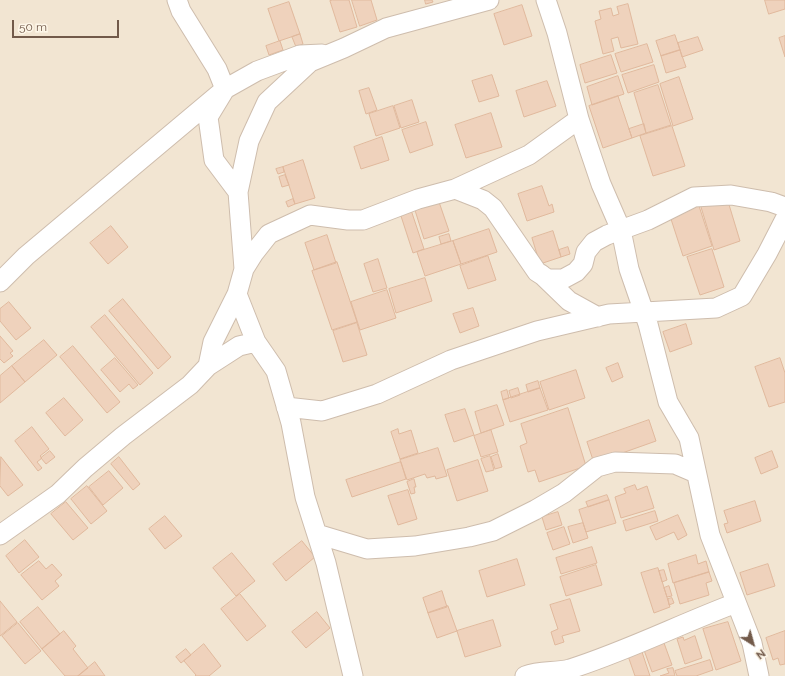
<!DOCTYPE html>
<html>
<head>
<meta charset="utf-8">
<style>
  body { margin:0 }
  #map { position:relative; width:785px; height:676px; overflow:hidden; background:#fbf3e3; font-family:Raleway,sans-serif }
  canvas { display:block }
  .north { position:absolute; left:733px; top:624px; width:40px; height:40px; -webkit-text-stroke:3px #fef7e9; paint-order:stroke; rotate:143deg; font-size:11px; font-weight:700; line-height:16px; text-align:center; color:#725a4a }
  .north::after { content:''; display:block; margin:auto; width:14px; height:18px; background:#725a4a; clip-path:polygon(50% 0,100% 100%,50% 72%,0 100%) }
  .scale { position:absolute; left:12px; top:20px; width:107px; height:18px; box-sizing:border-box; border:2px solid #725a4a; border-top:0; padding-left:5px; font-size:12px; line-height:14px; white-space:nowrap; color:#725a4a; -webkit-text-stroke:3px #fef7e9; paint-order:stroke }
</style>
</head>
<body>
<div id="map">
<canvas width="785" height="676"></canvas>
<div class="north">N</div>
<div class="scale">50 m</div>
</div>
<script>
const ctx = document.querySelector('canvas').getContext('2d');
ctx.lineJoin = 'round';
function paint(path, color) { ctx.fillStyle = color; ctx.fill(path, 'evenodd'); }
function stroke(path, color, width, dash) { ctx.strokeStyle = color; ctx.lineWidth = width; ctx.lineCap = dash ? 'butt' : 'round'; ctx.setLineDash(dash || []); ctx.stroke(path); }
paint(new Path2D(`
  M0,0H785V676H0Z`), '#f2e5d2');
const building = new Path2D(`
  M333,0H349L357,27L340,32L330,1Z
  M352,0H371L377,20L360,26Z
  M425,0H432L433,2L426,4Z
  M765,0H785V9L769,14Z
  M289,2L300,34L279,41L268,9Z
  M628,4L638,44L621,48L618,37L611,39L614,51L603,54L595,21L601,19L599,11L611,8L613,16L619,14L617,7Z
  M522,5L532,36L504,45L494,14Z
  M300,34L303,44L296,47L292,37Z
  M675,35L680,50L661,56L656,41Z
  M785,36V57L779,38Z
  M698,37L703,50L682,57L678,43Z
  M280,41L283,50L269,55L266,46Z
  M647,44L653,62L621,72L615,54Z
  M680,50L686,67L666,73L661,56Z
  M611,55L617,73L585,83L580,65Z
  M654,65L659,82L628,93L622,75Z
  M492,75L499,96L479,102L472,81Z
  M618,76L624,94L592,105L587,87Z
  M679,77L693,119L673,126L660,84Z
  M547,81L556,106L524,117L516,91Z
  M658,85L671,125L646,133L634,93Z
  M369,88L377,110L366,114L359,91Z
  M618,96L632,138L603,148L589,106Z
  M412,100L419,122L401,128L394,106Z
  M393,106L400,128L376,136L369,114Z
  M491,113L502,147L466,158L455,125Z
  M426,122L433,145L410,153L402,130Z
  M644,124L646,133L632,138L629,129Z
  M672,126L685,166L653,176L640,136Z
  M382,137L389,160L361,169L354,147Z
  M303,160L315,198L295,204L283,167Z
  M283,167L284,172L278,174L276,169Z
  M285,175L289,185L282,187L279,177Z
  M542,186L549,206L552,204L554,212L527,221L518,194Z
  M727,198L740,241L714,250L701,207Z
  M293,199L295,204L288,207L286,202Z
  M438,199L449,231L424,239L414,207Z
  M699,206L712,246L683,256L670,216Z
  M411,210L424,249L413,253L400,213Z
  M111,226L128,247L108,264L90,243Z
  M489,229L497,252L461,264L453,241Z
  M553,231L561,257L540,264L532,238Z
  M449,234L451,241L441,244L439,237Z
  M327,235L336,263L314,270L305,243Z
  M453,241L461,264L425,276L417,252Z
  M568,247L570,254L561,257L559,250Z
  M712,249L724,287L700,295L687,257Z
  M488,256L496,280L468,289L460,266Z
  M378,259L387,288L373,292L364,264Z
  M337,262L357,322L332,330L312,271Z
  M425,278L432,301L396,313L389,289Z
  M387,290L396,318L360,330L351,302Z
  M123,299L171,357L158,369L109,311Z
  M9,302L31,328L16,340L0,321V309Z
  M473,308L479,326L460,333L453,314Z
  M105,315L153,373L140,385L91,327Z
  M357,323L367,355L343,362L333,331Z
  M686,324L692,344L670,352L663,332Z
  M0,336L13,351L10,353L13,356L4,363L0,359Z
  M44,340L57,355L25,382L12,366Z
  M73,346L120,402L107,413L60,357Z
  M115,358L138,385L133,389L129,384L120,392L101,370Z
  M780,358L785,373V402L769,407L755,367Z
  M618,363L623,377L612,382L606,368Z
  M12,366L25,382L0,403V376Z
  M576,370L585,398L549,410L540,382Z
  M538,381L540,388L528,392L526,385Z
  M518,388L520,395L511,398L509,391Z
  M540,388L548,410L510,422L503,400Z
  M507,390L509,398L503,400L501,392Z
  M64,398L83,420L65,436L46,413Z
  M497,405L504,425L481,433L475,412Z
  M568,408L586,466L539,482L535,470L528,472L520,446L527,443L521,424Z
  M465,409L474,435L454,442L445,415Z
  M649,420L656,441L594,463L587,442Z
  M32,427L49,449L40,456L42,458L37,462L42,468L38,471L15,441Z
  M398,429L399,434L411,430L418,453L400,459L391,432Z
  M491,430L498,452L481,457L474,436Z
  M438,448L447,476L436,479L435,476L427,478L425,474L407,480L400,460Z
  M50,451L55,457L46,464L41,458Z
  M772,451L778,467L761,474L755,458Z
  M498,454L502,467L495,469L491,457Z
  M490,456L494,470L486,472L481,459Z
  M1,457L23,485L8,496L0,486Z
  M119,457L140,484L133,490L111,464Z
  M478,460L488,491L457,501L447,470Z
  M401,462L406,479L352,497L346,480Z
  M109,471L123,488L103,505L89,487Z
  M414,479L416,487H414L415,493L411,494L407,482Z
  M635,485L637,490L647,486L654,508L621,518L615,497L626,493L624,489Z
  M87,486L107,511L91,524L71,499Z
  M408,490L417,519L398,525L388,496Z
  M607,495L609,500L588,507L586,502Z
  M609,500L616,523L586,532L579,510Z
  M755,501L761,521L727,533L724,524L728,523L724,511Z
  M66,502L88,528L73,540L51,514Z
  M655,511L658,521L626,531L623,521Z
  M558,512L562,525L546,530L542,517Z
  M678,515L687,535L678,540L674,532L656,540L650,527Z
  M165,516L182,536L165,549L149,529Z
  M583,523L588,538L573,543L568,527Z
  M564,527L570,544L553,550L547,533Z
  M25,540L39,557L19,573L6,556Z
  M302,541L315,557L286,581L273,564Z
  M592,547L597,563L561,574L556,558Z
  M232,553L255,581L236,596L213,568Z
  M696,555L698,564L706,561L709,572L673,583L668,564Z
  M517,559L525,585L487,597L479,571Z
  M39,561L46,569L52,564L62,575L55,581L59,586L42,600L21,575Z
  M768,564L775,586L747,595L740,573Z
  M596,565L602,585L566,596L560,577Z
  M658,568L670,607L654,613L641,573Z
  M664,570L667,580L662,582L659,571Z
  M709,572L712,581L706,583L709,595L680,604L674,583Z
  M669,586L672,596L667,597L664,588Z
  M442,591L447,607L428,613L423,598Z
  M240,594L266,626L247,641L221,609Z
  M672,598L674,603L669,605L668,599Z
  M570,599L580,631L562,636L564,642L555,645L551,632L558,629L550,605Z
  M0,601L17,622L0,636Z
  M448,606L457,631L437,638L428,613Z
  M38,607L60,634L42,649L20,622Z
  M317,612L330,628L306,648L292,632Z
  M493,620L501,646L465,657L457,631Z
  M728,622L741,661L716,670L703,629Z
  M18,623L41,651L25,664L2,636Z
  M64,631L76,646L73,649L88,668L78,676H65L42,649Z
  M785,631V664L780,665L778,658L773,660L766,638Z
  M695,636L702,658L685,664L677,639L683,637L684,640Z
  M664,643L672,665L652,672L644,650Z
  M204,644L221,666L209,676H195L196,675L184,661Z
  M186,649L191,655L181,663L176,657Z
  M641,649L650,676H635L627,653Z
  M710,660L713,670L696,676H677L675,671Z
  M95,662L105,676H78Z
  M673,668L675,676H660L669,673L667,669Z`);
paint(building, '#efd2bc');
stroke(building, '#e1b99d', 1);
const minor = new Path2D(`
  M177,0L181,11L217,69L225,89L208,117L214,160L238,192
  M546,0L557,33L579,119L601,184L621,230L629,269L648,324L668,402L689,438L710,535L752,643L759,676
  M455,189L529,155L579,119
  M244,269L238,192L249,141L267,102L310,62L344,48L386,28L489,0
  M541,274L569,301L598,317
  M0,282L26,256L225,89L257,71L300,55L322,54
  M237,294L256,342L276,371L291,423L305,497L326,563L353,676
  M208,366L213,342L237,294L244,269L254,253L269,234L310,215L348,220H363L418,199L455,189L483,200L493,208L537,272L548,279H563L576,272L583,264L586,252L594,242L607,235L648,220L694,197L731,195L771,202L785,207
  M286,407L322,411L377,394L451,360L537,331L609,314L716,308L742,296L767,254L785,219
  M317,534L367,549L415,546L469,537L493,531L535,510L564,493L597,467L615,462L675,464L696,473
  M0,535L58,494L85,468L123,436L190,385L208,366L239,346L256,342
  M525,676C541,670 556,673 570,669C627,651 680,624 736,603`);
stroke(minor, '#cebdad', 21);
stroke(minor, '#fff', 19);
</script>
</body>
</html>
